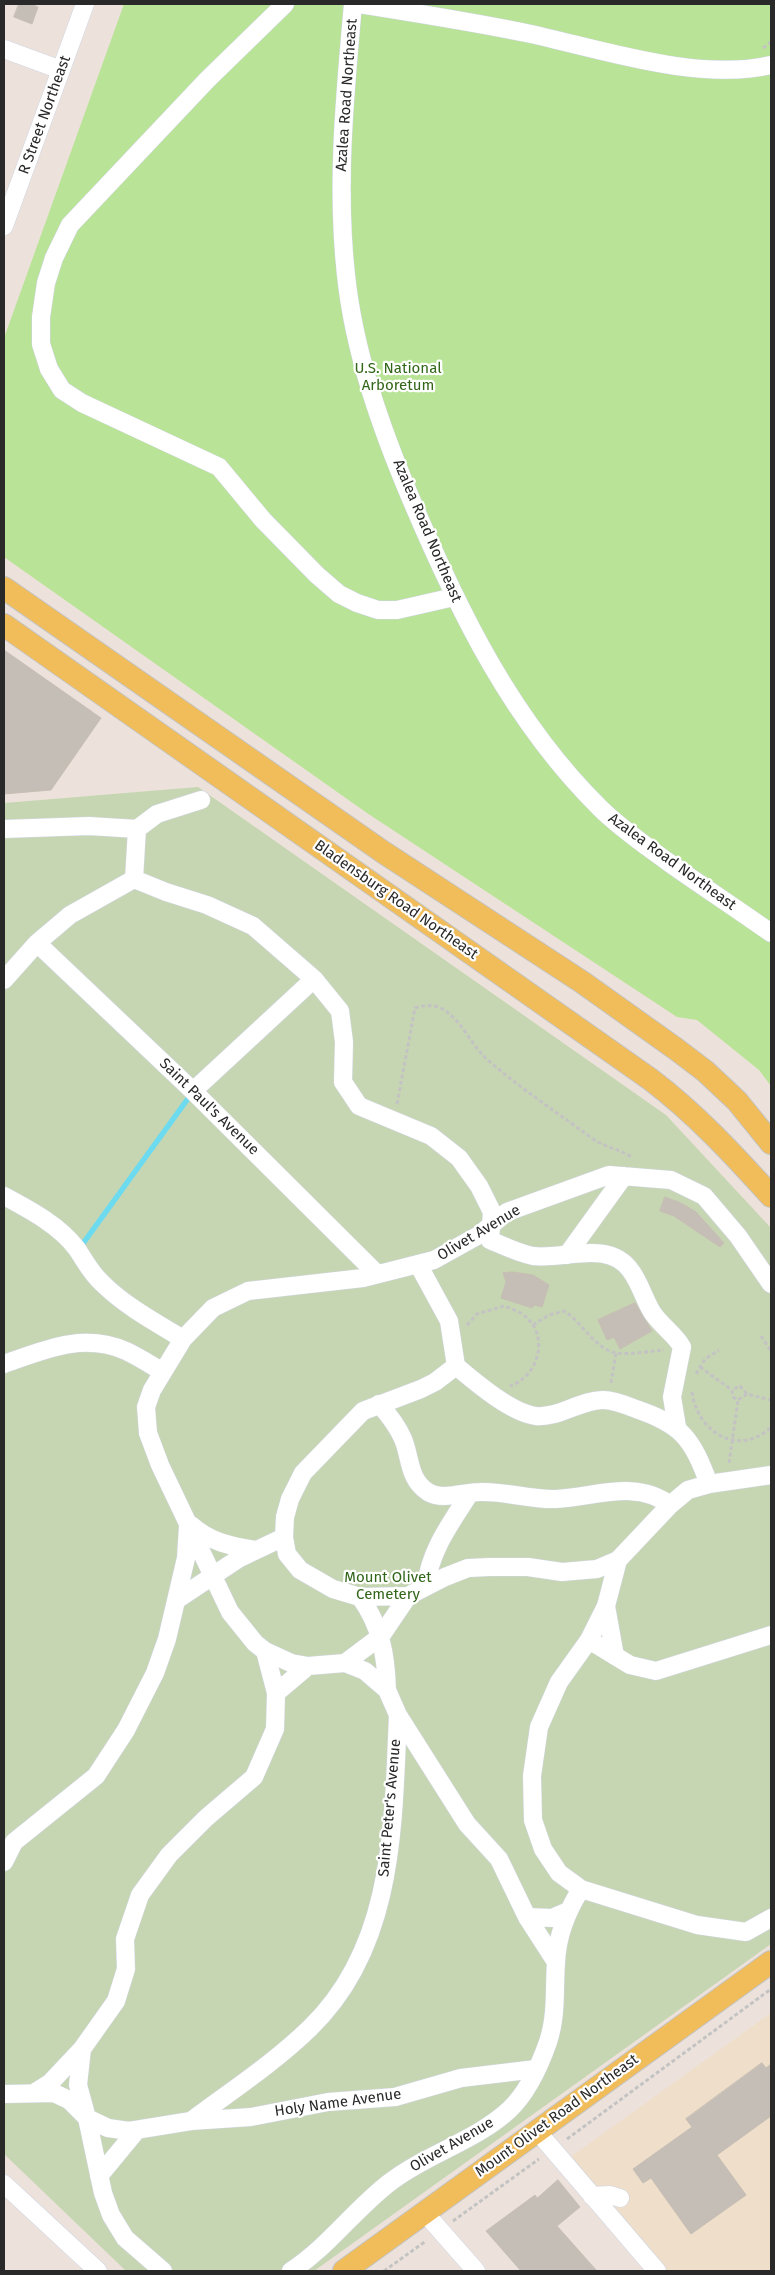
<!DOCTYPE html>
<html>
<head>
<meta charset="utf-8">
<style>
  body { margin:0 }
  #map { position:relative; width:775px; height:2275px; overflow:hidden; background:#ece2db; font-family:"Fira Sans",sans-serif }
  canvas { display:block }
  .frame { position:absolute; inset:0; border:5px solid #292929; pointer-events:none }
</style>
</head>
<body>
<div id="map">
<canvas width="775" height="2275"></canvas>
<div class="frame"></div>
</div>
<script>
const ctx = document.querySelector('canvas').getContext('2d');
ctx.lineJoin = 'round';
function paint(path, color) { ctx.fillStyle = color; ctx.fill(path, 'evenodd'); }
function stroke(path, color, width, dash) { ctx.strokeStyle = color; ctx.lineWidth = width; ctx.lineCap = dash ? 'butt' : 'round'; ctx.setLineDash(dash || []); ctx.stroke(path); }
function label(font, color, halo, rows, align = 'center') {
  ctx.font = font + ' "Fira Sans",sans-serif'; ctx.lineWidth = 4.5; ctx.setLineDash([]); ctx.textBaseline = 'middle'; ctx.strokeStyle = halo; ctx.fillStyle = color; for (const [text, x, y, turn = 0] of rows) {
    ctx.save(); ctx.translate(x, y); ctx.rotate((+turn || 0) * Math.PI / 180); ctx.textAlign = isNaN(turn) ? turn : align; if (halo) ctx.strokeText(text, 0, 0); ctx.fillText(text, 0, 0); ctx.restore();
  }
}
paint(new Path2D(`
  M771,2013V2271H667L569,2158Z`), '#eedeca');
paint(new Path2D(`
  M124,4H771V1086L759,1070L697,1020L677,1017L367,813L4,557V338Z`), '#b9e396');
paint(new Path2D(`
  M198,787L666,1115L771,1228V1944L314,2271H126L4,2154V803Z`), '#c7d6b2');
stroke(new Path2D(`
  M79,1249L192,1093`), '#6ddbef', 5.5);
const building = new Path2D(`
  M19,4H35V6L38,7L32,24L14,17Z
  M4,650L101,718L51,790L4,794Z
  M665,1197L681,1203L696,1212L724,1243L720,1247L674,1216L660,1211Z
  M513,1272L533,1275L549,1285L542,1307L534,1305L532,1308L501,1298L506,1282L503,1273Z
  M635,1303L652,1331L620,1349L614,1337L607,1340L598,1320Z
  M762,2063L766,2068L771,2064V2116L717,2155L746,2195L691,2234L651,2178L643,2183L633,2169L692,2127L686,2119Z
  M558,2180L580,2207L557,2226L597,2271H521L486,2231L535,2195L537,2198Z`);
paint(building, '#c4beb6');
stroke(building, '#c7beb4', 1);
const minor = new Path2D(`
  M285,4L207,80L70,225L54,258L46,283L41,317V344L49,369L62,390L82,403L219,467L263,520L317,575L339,594L357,603L378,610H397L454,597
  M353,4C345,94 336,185 346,275C354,352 381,428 411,499C459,612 512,721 600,808C620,828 645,845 668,862C702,886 737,909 771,933
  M359,4C416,13 474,22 531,34C603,50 699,82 771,65
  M4,49L61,70
  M4,226L85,4
  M4,829L89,826L137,829
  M134,879L166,892L207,905L253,926L314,979L340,1011L344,1042L343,1082L359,1106L431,1136L459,1158L479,1186L492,1212L490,1240C504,1246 518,1253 533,1256C564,1260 609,1239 631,1271C640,1283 644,1299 652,1312C661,1326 675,1334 682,1347L672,1397L677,1427
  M134,879L137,829L157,814L201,800
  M37,943L193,1091L377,1274
  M4,980L37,943L70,915L134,879
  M193,1091L314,979
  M4,1196C30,1210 59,1225 77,1249C85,1261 91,1273 102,1283C125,1306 155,1322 183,1339
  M567,1255L624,1176
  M418,1264L449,1321L456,1366
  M771,1284L738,1236L704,1196L671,1180L609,1175L507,1212L479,1235L434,1260L363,1278L248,1291L213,1308L183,1339L152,1390L146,1407L148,1433L160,1465L230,1612L255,1643L265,1651L291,1663L308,1666L345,1663L381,1636L408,1596L445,1577L468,1568L490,1567H528L562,1572L597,1569L618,1560L670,1505L688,1490L709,1484L771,1475
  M4,1364C44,1350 83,1332 126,1351C139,1357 151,1365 163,1372
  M456,1366C475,1382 511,1413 536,1416C559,1418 581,1400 603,1400C614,1400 626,1405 636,1409C683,1425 692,1439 709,1484
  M379,1404C389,1415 397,1425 403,1439C411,1458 408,1479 428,1492C443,1501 463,1492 480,1492C506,1491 530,1500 556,1499C595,1497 636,1479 670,1505
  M191,1525C210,1542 230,1546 255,1550
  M426,1586C430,1550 451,1523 470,1493
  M408,1596L360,1597L333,1589L300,1570L287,1554L284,1537L285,1517L290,1499L303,1473L363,1411L421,1389L435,1382L456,1366
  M360,1597C381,1626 386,1655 387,1690
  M178,1599L238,1559L284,1537
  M606,1606L615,1656
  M589,1640L630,1665L656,1671L771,1635
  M345,1663L365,1671L387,1690L398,1715L467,1824L499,1859L527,1917L556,1962
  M276,1693L308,1666
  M4,1862L14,1842L96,1776L126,1730L155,1673L167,1639L186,1558L188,1526
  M581,1889L559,1873L543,1849L533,1820L532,1776L539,1727L559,1682L589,1640L606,1606L618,1560
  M527,1917L552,1918L566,1912
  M82,2049L78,2085L87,2118L108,2128L129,2131L191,2121L251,2117L328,2102L395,2097L461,2078L536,2069
  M34,2093L50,2083L82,2049L116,2001L126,1969L125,1939L140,1895L169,1855L206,1818L254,1777L275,1729L276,1693L265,1651
  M4,2094L54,2093L69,2100L87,2118L103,2193L111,2215L125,2238L163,2271
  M191,2121C231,2091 274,2063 310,2028C395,1946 393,1824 398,1715
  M537,2131L657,2271
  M99,2176L137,2130
  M4,2184L98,2271
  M592,2196L610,2195L620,2198
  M425,2213L476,2271
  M291,2271C328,2247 354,2210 389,2183C426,2154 474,2142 509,2110C527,2093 540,2065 548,2042C557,2015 554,1990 556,1963C557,1936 567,1911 581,1889L697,1925L746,1932L771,1918`);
const major = new Path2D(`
  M4,588L383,852L582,982L676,1049L705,1071L737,1101L771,1143
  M4,625L650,1079C695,1113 733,1154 771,1196
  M344,2271L771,1962`);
stroke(minor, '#d0d5e2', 19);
stroke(major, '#c3c3c3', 24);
stroke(new Path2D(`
  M763,48L771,42
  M397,1104L415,1008C424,1005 435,1004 444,1010C463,1022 472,1047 489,1061C521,1089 558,1113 593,1139C606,1148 620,1149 633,1158
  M467,1325L477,1314L504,1306C512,1309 522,1312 528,1319C549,1340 537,1377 510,1386
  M533,1325L549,1315L564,1311C581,1321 595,1349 616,1353C631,1355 649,1351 664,1350
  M761,1336L771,1351
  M700,1367L732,1390
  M696,1374L705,1359L719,1350
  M611,1383L616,1353
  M692,1392C697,1432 739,1458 771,1427
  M747,1394L738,1400L733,1397L732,1390L740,1386L747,1394L771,1400
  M729,1463L738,1400
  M567,2139L771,1989
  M453,2221L539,2159
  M384,2271L426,2241`), '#c3c3c3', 3, [4, 2.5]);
stroke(minor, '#fff', 18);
stroke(major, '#f1bd5a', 22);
label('15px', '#292929', '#fff', [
  ["Azalea Road Northeast",347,95,-86],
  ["R Street Northeast",45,115,-70],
  ["Azalea Road Northeast",427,531,67],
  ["Azalea Road Northeast",672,862,36],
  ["Bladensburg Road Northeast",396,900,35],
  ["Saint Paul's Avenue",209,1107,44],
  ["Olivet Avenue",479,1233,-31],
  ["Saint Peter's Avenue",390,1808,-85],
  ["Holy Name Avenue",338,2103,-8],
  ["Mount Olivet Road Northeast",557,2116,-36],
  ["Olivet Avenue",452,2145,-30]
]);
label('15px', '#326619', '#fff', [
  ["U.S. National",398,369],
  ["Arboretum",398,386],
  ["Mount Olivet",388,1578],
  ["Cemetery",388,1595]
]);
</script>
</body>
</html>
